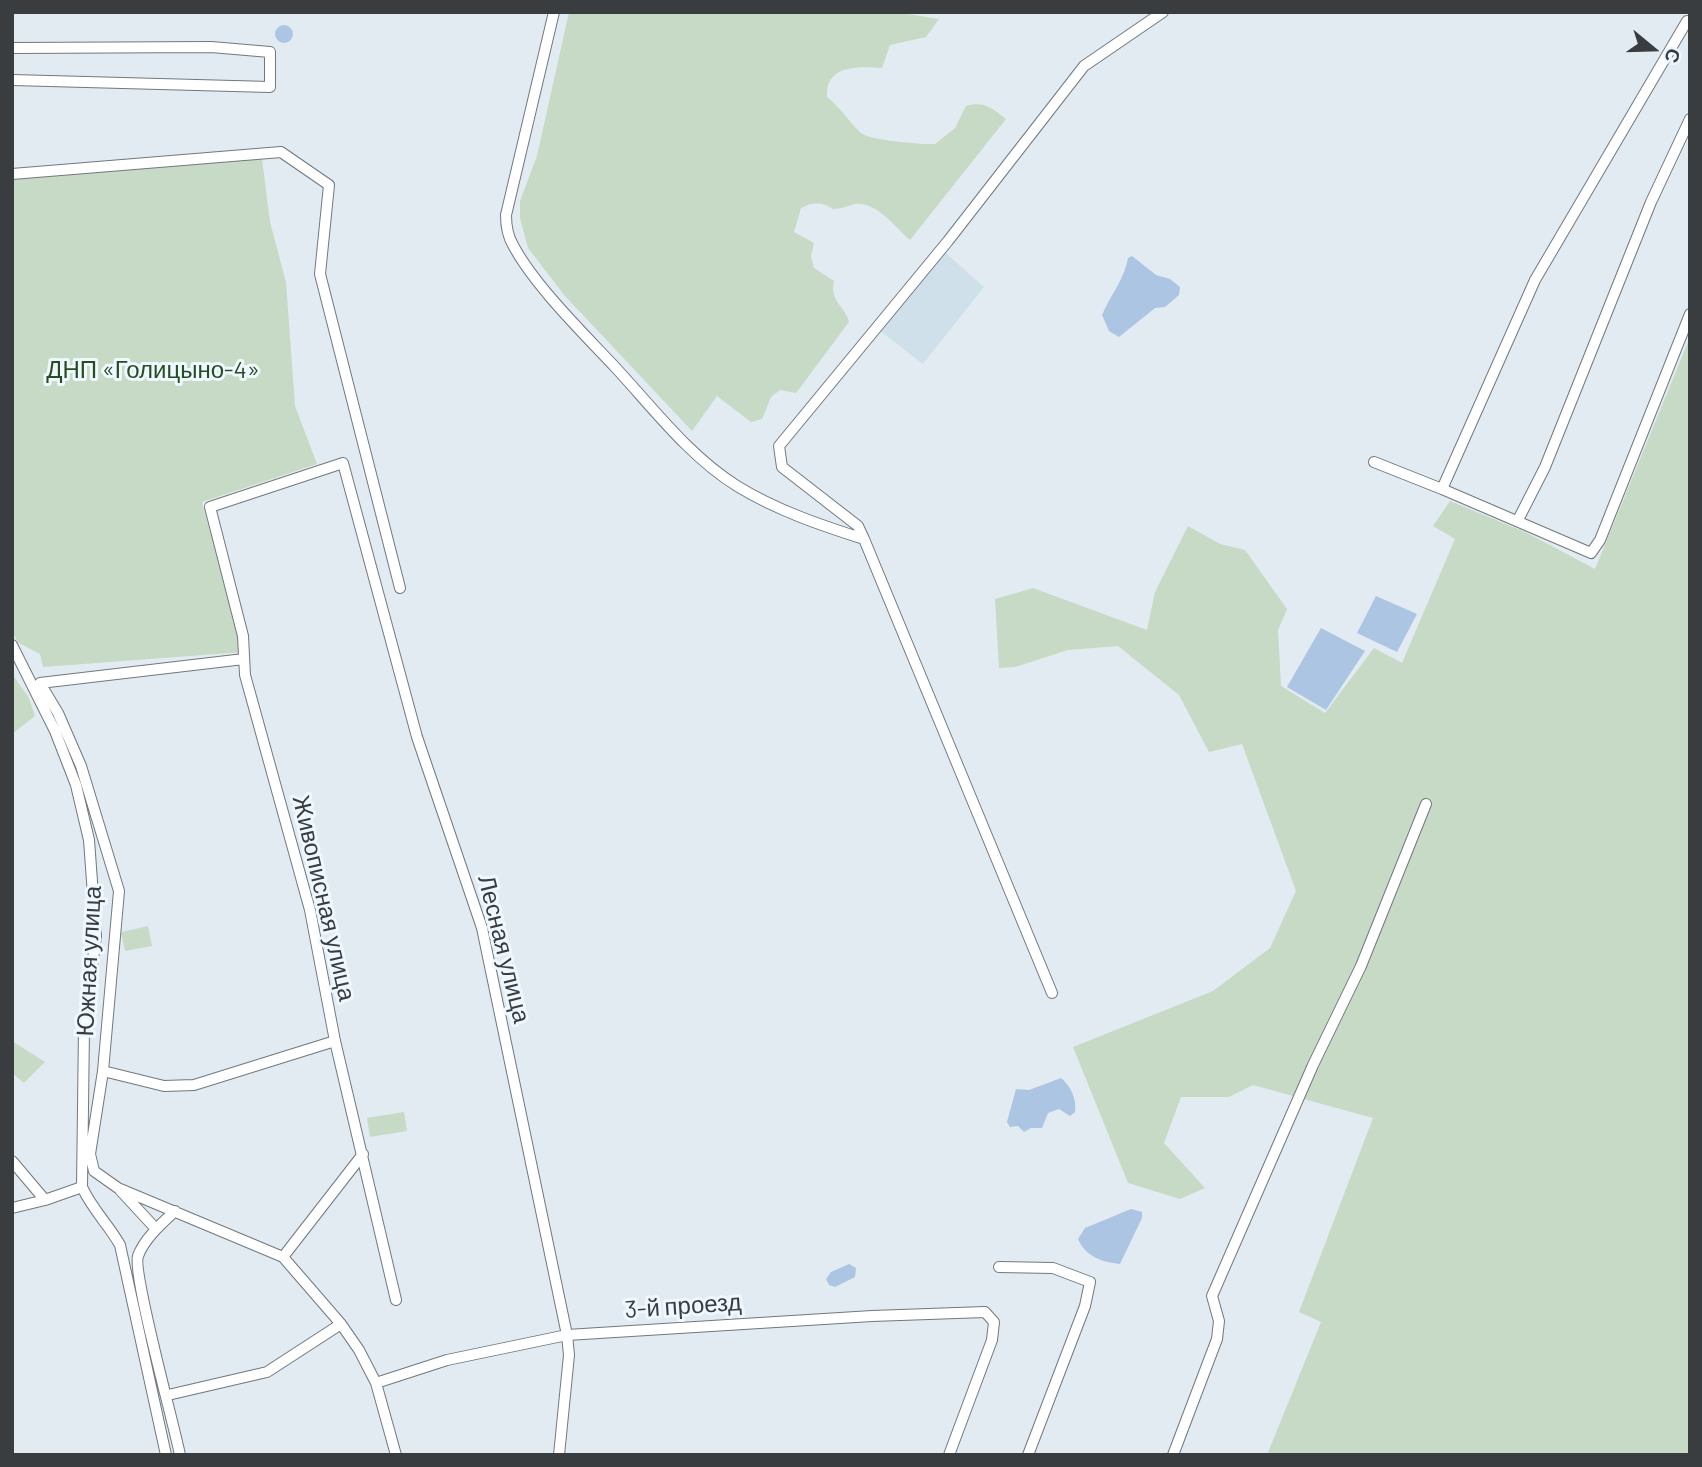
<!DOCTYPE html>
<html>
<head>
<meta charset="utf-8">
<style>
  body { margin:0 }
  #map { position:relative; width:1702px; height:1467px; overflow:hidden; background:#e2ebf2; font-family:Barlow,sans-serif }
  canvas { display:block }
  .frame { position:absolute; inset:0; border:14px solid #3a3d40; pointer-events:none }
  .north { position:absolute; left:1618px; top:14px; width:70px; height:70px; -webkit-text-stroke:5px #eff8ff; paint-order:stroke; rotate:109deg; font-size:19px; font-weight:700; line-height:28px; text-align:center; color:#3a3d40 }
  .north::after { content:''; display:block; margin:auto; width:24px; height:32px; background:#3a3d40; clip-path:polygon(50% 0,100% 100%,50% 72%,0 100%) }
</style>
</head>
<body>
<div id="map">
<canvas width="1702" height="1467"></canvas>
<div class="frame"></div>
<div class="north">С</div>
</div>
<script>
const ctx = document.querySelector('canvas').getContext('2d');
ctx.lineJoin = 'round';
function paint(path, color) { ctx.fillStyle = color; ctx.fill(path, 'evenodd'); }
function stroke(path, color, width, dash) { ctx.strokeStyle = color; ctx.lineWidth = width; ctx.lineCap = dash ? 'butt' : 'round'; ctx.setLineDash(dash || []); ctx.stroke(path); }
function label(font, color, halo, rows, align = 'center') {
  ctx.font = font + ' Barlow,sans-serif'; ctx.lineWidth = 6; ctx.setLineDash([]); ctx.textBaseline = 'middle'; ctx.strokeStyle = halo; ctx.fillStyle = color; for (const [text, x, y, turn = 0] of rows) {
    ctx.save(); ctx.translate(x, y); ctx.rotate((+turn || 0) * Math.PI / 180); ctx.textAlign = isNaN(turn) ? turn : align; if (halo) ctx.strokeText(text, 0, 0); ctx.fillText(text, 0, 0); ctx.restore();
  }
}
paint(new Path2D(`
  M945,252L984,287L923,364L880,331Z`), '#d0e0eb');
paint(new Path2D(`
  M569,12H896L939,19L926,37L890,45L882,68C858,66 825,65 827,97C842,109 849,122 861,133C868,140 923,145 935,144L955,128L966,106C984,101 992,108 1006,119L910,240C896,228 876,201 855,204C847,206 842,209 833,209C821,202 814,202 801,208L794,232L814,243L811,256L814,268L834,281C829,302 845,305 849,322L796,393L780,390L771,397L762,419L751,422L717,396L692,431L565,296L528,248L520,218V201L537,156Z
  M262,159L270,222L286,282L295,406L317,464L202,502L244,652L43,667L40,654L17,642L12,629V179Z
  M1690,337V1455H1267L1321,1322L1299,1312L1373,1118L1253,1085L1229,1097H1181L1164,1143L1205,1188L1180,1199L1128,1183L1073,1047L1213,991L1270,948L1296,891L1242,744L1209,752L1179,695L1118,646L1068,650L1015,667L999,668L995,599L1033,588L1147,630L1155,592L1188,526L1220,544L1245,550L1287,609L1278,630L1281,686L1325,713L1374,648L1402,663L1455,539L1433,526L1450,501L1525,532L1595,569Z
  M12,674L29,698L35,716L12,734Z
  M148,926L152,946L125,951L121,932Z
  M12,1041L45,1062L24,1083L12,1073Z
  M404,1112L407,1131L370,1137L367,1118Z`), '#c7dac5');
paint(new Path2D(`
  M275 34a9 9 0 1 1 18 0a9 9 0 1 1-18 0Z
  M1132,256L1156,275L1170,279L1180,287L1179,295L1165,307L1155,308L1119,337L1109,331L1102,315C1111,294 1124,280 1128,258Z
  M1376,596L1417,614L1397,652L1357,633Z
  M1321,628L1365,651L1326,710L1287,687Z
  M1061,1078C1071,1086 1077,1100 1075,1112L1070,1116L1059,1109L1048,1113L1042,1128H1031L1024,1132L1018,1126L1010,1127L1007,1122L1016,1089L1029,1090Z
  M1131,1209L1142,1212V1218L1120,1264C1102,1262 1086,1257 1078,1239L1085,1228Z
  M849,1264L856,1268L855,1277L835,1287L829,1285L826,1279L831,1272Z`), '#acc5e3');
const minor = new Path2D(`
  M554,12L506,215C506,226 507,235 513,245C534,285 584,334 615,367C653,408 689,456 737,486C776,510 820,525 864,539L1052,993
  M12,48L211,47L270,52V87L12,80
  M12,174L281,152L329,185L320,274L400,588
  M1374,462L1442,489L1535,280L1687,21L1690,22
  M1442,489L1591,553L1600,540L1690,314
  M1518,520L1545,467L1651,202L1690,119
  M864,539L858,526L782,467L779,446L948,241L1084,66L1163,12
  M12,645L55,731L76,785L89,840L96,936L84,1028L82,1187L45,1200L12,1208
  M244,659L40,683L58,713L81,766L119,891L103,1071L90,1154L94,1171L118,1188L283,1257L341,1324L359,1350L376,1383L396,1455
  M103,1071L164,1086L194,1085L335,1041
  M12,1161L45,1200
  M82,1187C92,1209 108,1224 120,1245L166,1455
  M120,1190L156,1229
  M175,1211C162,1223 144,1239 138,1256C132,1273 174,1424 180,1455
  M283,1257L363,1154
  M999,1267L1053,1268L1090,1282L1085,1306L1028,1455
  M396,1300L335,1041L310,910L245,675L243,636L210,507L343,463L417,737L482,928L567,1335L569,1355L559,1455
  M376,1383L447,1360L567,1335L872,1316L985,1312L994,1322L992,1340L949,1455
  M168,1395L267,1372L341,1324
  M1173,1455L1217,1339L1219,1321L1212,1296L1313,1065L1361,966L1426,804`);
stroke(minor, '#71787e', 12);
stroke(minor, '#fff', 10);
label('24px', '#284d23', '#eff8ff', [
  ["ДНП «Голицыно-4»",153,370]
]);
label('24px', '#3a3d40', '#eff8ff', [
  ["Живописная улица",324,898,77],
  ["Лесная улица",504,949,76],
  ["Южная улица",89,961,-87],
  ["3-й проезд",683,1306,-4]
]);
</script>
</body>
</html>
